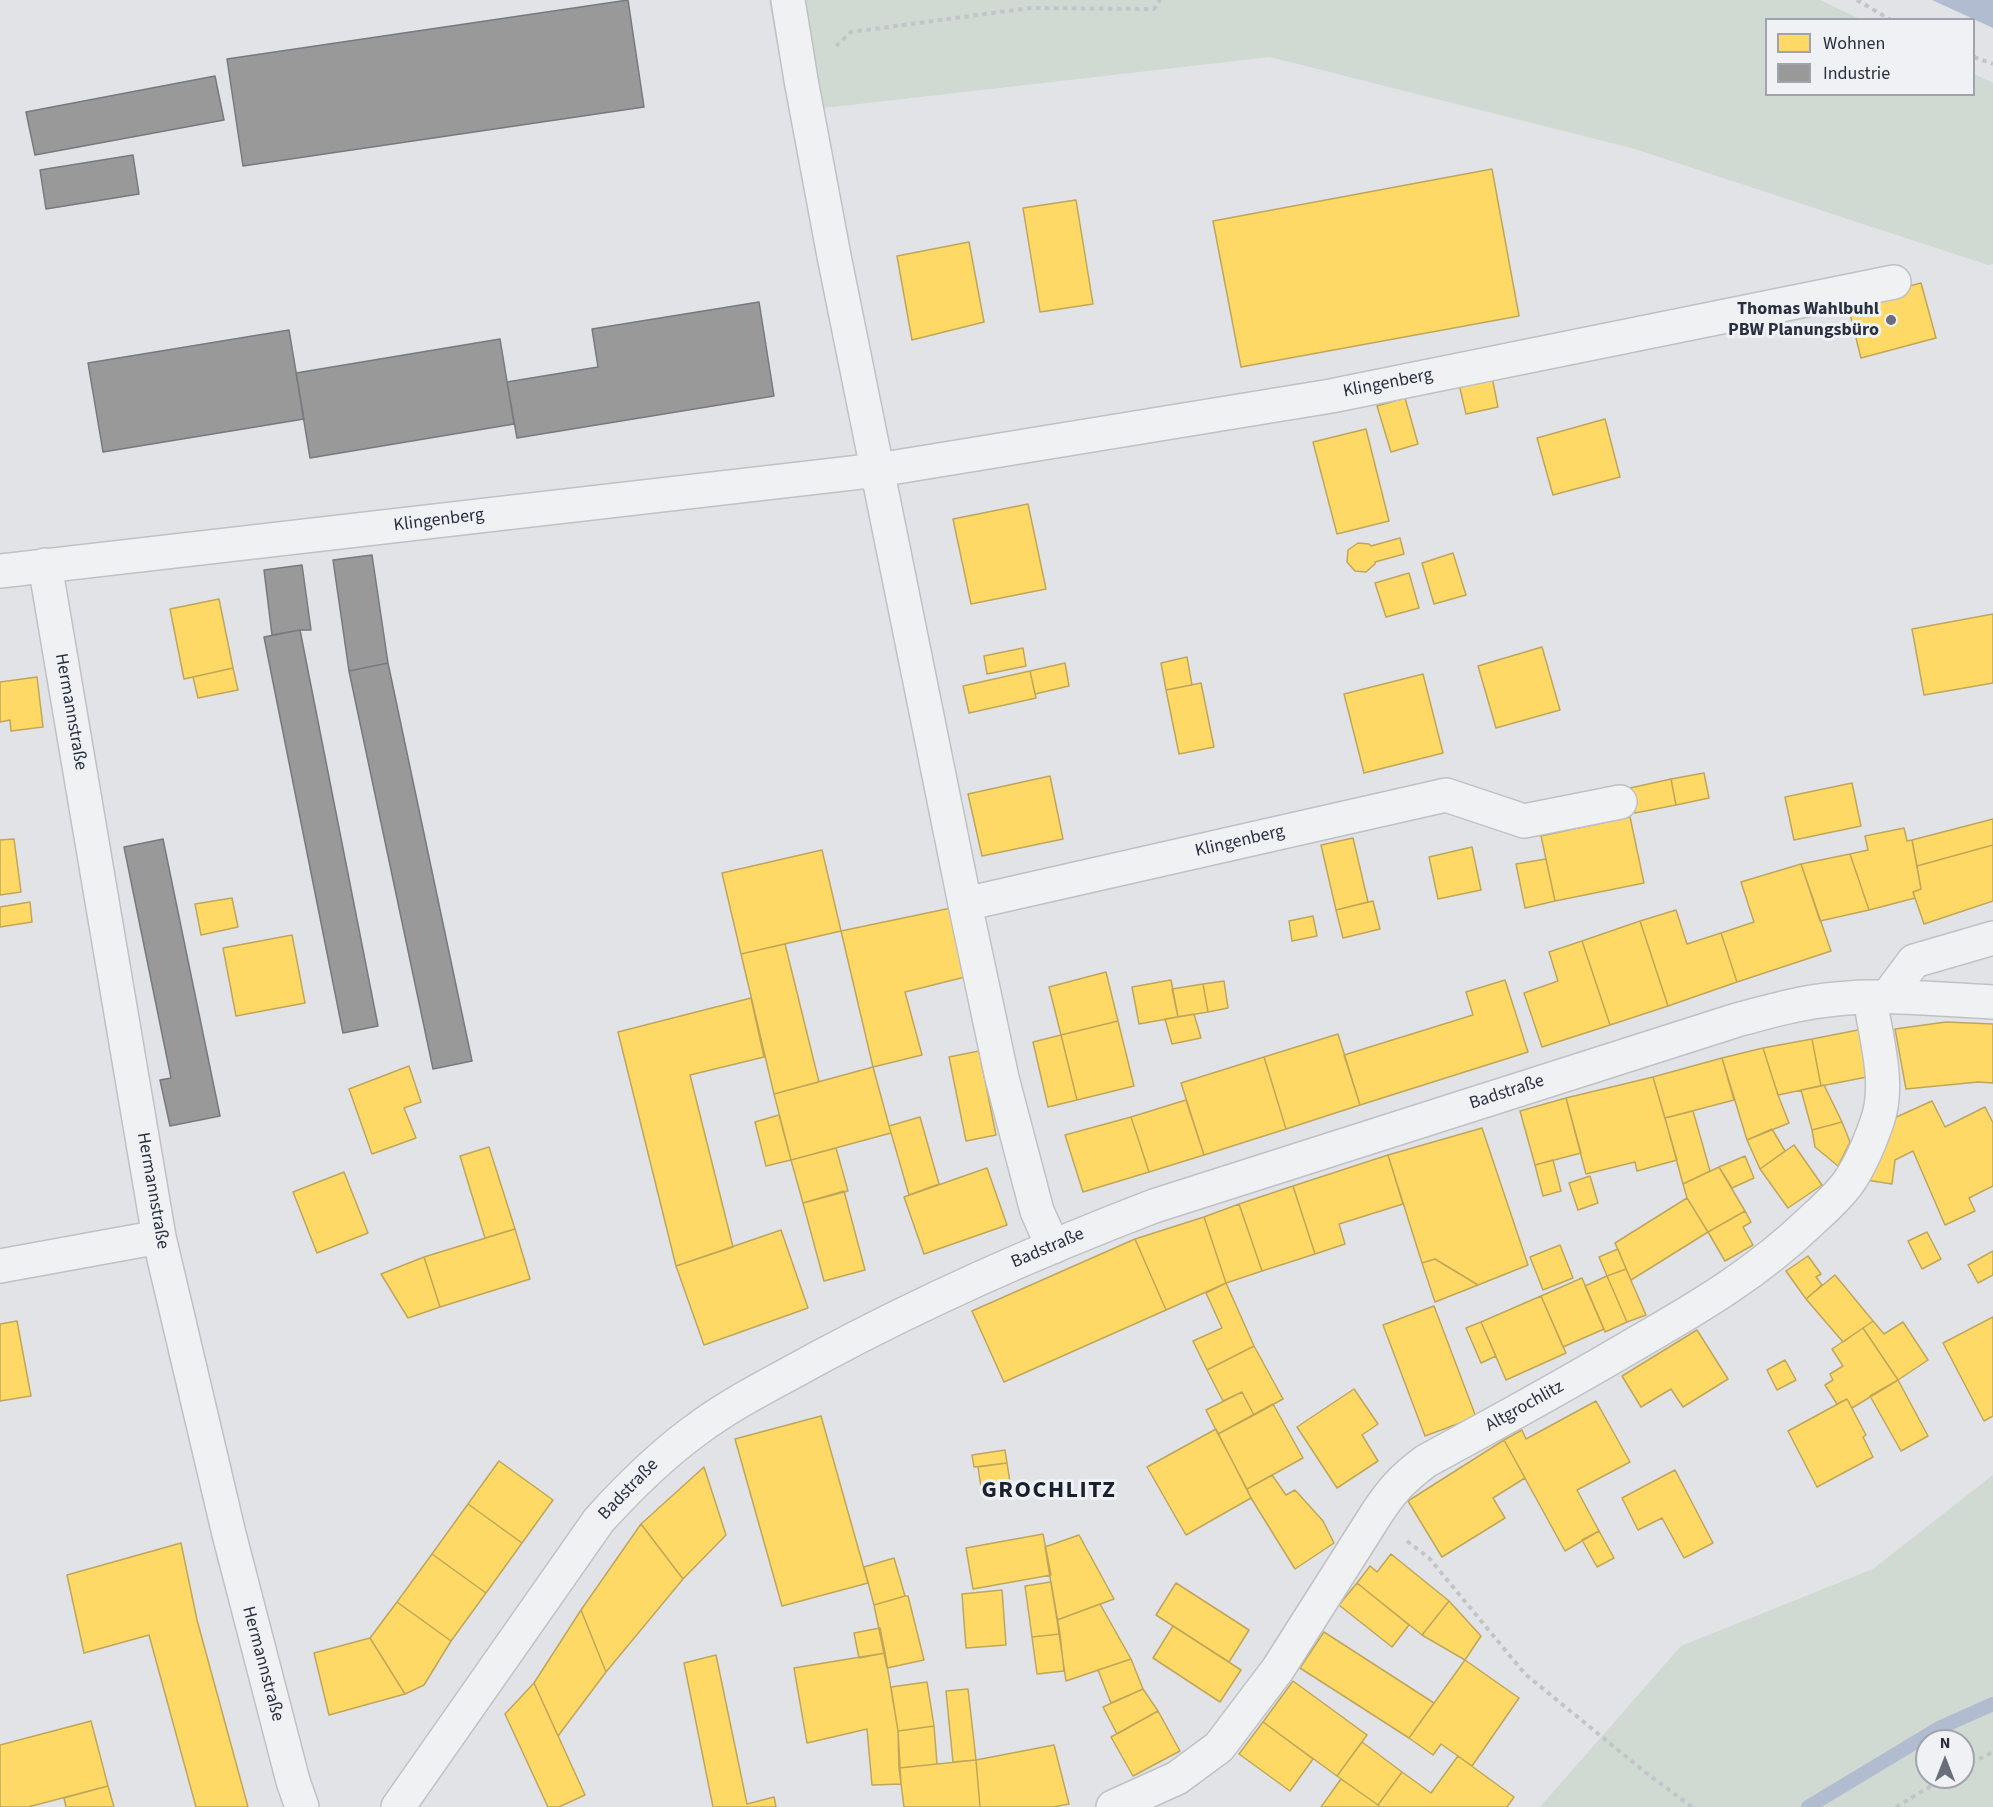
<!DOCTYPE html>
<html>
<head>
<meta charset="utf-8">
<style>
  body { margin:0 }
  #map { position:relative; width:1993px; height:1807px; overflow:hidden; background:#e1e3e6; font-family:"Source Sans 3",sans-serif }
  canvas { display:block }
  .legend { position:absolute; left:1765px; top:18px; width:210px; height:78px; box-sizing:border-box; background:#eff1f5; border:2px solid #a0a3ac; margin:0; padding:8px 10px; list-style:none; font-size:18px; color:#292f3e }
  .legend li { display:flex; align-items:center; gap:12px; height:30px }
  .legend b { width:30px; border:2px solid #a0a3ac }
  .north { position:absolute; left:1915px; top:1729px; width:60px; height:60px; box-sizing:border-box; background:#eff1f5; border:2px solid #a0a3ac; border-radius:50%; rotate:0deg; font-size:16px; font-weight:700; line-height:24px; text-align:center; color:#292f3e }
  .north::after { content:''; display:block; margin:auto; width:21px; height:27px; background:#696e79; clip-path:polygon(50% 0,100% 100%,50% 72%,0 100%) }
</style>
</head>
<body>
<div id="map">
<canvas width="1993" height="1807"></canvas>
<ul class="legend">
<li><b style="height:16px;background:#ffd966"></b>Wohnen</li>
<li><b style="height:16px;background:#999"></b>Industrie</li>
</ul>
<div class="north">N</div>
</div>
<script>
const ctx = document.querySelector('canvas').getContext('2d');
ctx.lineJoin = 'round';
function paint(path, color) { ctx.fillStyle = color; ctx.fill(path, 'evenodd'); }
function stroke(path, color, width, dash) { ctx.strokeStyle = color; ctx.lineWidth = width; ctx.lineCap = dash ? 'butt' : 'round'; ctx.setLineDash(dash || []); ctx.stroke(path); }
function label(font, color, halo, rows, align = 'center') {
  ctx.font = font + ' "Source Sans 3",sans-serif'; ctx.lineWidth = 6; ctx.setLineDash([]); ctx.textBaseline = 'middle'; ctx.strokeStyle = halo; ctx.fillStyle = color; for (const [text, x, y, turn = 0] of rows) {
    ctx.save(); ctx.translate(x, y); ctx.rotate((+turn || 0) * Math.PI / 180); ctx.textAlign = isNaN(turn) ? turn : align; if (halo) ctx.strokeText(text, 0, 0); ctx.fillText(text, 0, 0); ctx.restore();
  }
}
paint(new Path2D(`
  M769,0H1820L1860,19L1766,20V94H1974V74L1993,83V264L1988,265L1635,149L1270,57L789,112Z
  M1993,1475V1807H1540L1681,1646L1873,1569ZM1927,1741H1963V1777H1927Z`), '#d0d9d2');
paint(new Path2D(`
  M1932,0H1993V28Z`), '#b1bcd0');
const homes = new Path2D(`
  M1492,169L1519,316L1241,367L1213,221Z
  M1076,200L1093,304L1040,312L1023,208Z
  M969,242L984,322L912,340L897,256Z
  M1921,283L1936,338L1861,358L1847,302Z
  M1492,377L1498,407L1466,414L1459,384Z
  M1405,398L1418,444L1391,452L1377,406Z
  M1605,419L1620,477L1553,495L1537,438Z
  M1366,429L1389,521L1337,534L1313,442Z
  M1028,504L1046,589L971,604L953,519Z
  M1400,538L1404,554L1375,562V564L1366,572L1355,571L1347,562L1348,550L1358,543L1369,544L1371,546Z
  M1453,553L1466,595L1434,604L1422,563Z
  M1409,573L1419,608L1386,617L1375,583Z
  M219,599L233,668L184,679L170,609Z
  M1993,614V683L1924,695L1912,629Z
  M1542,647L1560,710L1496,728L1478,666Z
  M1023,648L1026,666L987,674L984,656Z
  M1187,657L1192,685L1166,690L1161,663Z
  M1065,663L1069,686L1035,694L1030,671Z
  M233,668L238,690L198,698L193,677Z
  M1030,671L1036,698L969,713L963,686Z
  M1423,674L1443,753L1364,773L1344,694Z
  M37,677L43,727L11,731L10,720L0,722V682Z
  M1201,683L1214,747L1179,754L1166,690Z
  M1704,773L1709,798L1676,805L1671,779Z
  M1050,776L1063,839L982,856L968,794Z
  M1671,779L1676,805L1635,813L1630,788Z
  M1852,783L1861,826L1794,840L1785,797Z
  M1630,817L1644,883L1555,901L1541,836Z
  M1993,819V845L1917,866L1912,840Z
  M1904,828L1907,841L1912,840L1921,889L1913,892L1915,898L1869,910L1850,854L1868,850L1865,836Z
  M1353,838L1368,902L1336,910L1321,845Z
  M14,839L21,892L0,895V840Z
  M1993,845V901L1924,924L1913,892L1921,889L1917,866Z
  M1472,847L1481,890L1438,899L1429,857Z
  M822,850L841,931L741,954L722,873Z
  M1850,854L1869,910L1820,921L1801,864Z
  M1546,859L1555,901L1525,908L1516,864Z
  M1801,864L1831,951L1737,982L1721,933L1754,922L1741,882Z
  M232,898L238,927L201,935L195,904Z
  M1373,901L1380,929L1343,938L1336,910Z
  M30,902L32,922L0,927V907Z
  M951,908L965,977L905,992L922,1055L873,1067L841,931Z
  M1676,910L1687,944L1721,933L1737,982L1668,1006L1640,921Z
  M1313,916L1317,936L1292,941L1289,921Z
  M1640,921L1668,1006L1610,1025L1582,941Z
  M292,935L305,1003L236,1016L223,948Z
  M1582,941L1610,1025L1542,1047L1524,993L1558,981L1549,952Z
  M785,944L819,1082L774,1094L741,954Z
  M1106,972L1118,1021L1061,1035L1049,987Z
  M1171,980L1178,1017L1139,1024L1132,987Z
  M1505,980L1528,1052L1360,1105L1344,1055L1473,1015L1466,992Z
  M1224,981L1228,1008L1208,1012L1203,984Z
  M1203,984L1208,1012L1178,1017L1172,989Z
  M751,998L764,1057L690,1075L733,1247L676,1266L618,1032Z
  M1194,1014L1201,1038L1172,1044L1165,1019Z
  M1118,1021L1134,1086L1077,1100L1061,1035Z
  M1946,1022L1993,1024V1083L1978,1082L1906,1089L1895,1029Z
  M1863,1029L1872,1076L1821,1086L1812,1039Z
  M1338,1034L1360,1105L1286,1129L1264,1057Z
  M1061,1035L1077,1100L1048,1107L1033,1042Z
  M1812,1039L1821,1086L1778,1095L1763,1048Z
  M1763,1048L1778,1095L1789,1123L1747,1140L1722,1058Z
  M979,1051L996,1135L966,1141L949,1057Z
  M1264,1057L1286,1129L1204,1155L1181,1083Z
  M1722,1058L1734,1100L1665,1118L1653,1077Z
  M409,1066L421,1102L404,1108L416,1138L372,1154L349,1089Z
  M873,1067L891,1133L791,1160L774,1094Z
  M1653,1077L1677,1160L1637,1171L1635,1162L1586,1174L1566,1098Z
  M1824,1085L1842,1122L1812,1130L1801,1090Z
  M1566,1098L1581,1153L1535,1165L1520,1111Z
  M1186,1100L1204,1155L1149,1172L1131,1117Z
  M1932,1101L1945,1127L1985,1107L1993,1123V1186L1969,1198L1975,1211L1945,1225L1913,1151L1895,1160L1892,1184L1866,1180L1892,1119Z
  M1693,1111L1710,1171L1683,1184L1665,1118Z
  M779,1115L791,1160L766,1166L755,1122Z
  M920,1117L939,1184L909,1195L889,1126Z
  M1131,1117L1149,1172L1083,1192L1065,1135Z
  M1842,1122L1850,1142L1838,1166L1815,1147L1812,1130Z
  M1482,1128L1528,1265L1478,1285L1435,1259L1422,1263L1388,1155Z
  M1772,1129L1785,1151L1760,1169L1747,1140Z
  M1794,1145L1822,1185L1788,1208L1760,1169Z
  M489,1147L515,1229L485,1238L460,1156Z
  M836,1148L848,1191L803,1203L791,1160Z
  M1388,1155L1403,1204L1339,1224L1345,1244L1315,1254L1293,1186Z
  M1745,1156L1754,1178L1732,1188L1719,1167Z
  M1553,1160L1561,1191L1543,1196L1535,1165Z
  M1719,1167L1745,1211L1708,1232L1687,1198L1683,1184Z
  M987,1168L1007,1225L924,1254L904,1197Z
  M344,1172L368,1233L317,1253L293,1192Z
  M1590,1176L1598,1203L1578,1210L1569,1183Z
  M1293,1186L1315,1254L1262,1271L1239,1204Z
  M844,1191L865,1270L824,1281L803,1203Z
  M1687,1198L1708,1232L1631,1280L1615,1243Z
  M1239,1204L1262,1271L1226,1283L1204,1217Z
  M1745,1211L1751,1222L1743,1227L1753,1245L1725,1261L1708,1232Z
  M1204,1217L1226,1283L1166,1310L1135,1239Z
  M515,1229L530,1279L440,1307L424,1257Z
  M781,1230L808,1308L704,1345L676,1266Z
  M1927,1232L1941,1259L1922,1269L1908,1241Z
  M1135,1239L1166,1310L1004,1382L972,1311Z
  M1560,1245L1573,1278L1543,1290L1530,1257Z
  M1618,1249L1626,1269L1607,1276L1599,1257Z
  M1993,1251V1275L1978,1283L1968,1265Z
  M1808,1256L1821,1274L1816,1277L1822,1285L1806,1299L1786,1271Z
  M424,1257L440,1307L408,1318L381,1274Z
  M1435,1259L1478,1285L1435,1302L1422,1263Z
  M1626,1269L1646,1315L1627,1322L1607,1276Z
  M1835,1275L1873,1321L1843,1342L1806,1299Z
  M1607,1276L1627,1322L1605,1332L1585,1286Z
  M1582,1278L1604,1329L1563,1347L1541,1296Z
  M1226,1283L1254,1346L1207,1370L1193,1341L1222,1328L1206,1293Z
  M1541,1296L1566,1353L1506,1380L1481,1322Z
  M1434,1306L1476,1417L1425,1436L1383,1325Z
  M1993,1317V1416L1984,1421L1943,1343Z
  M17,1321L31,1396L0,1401V1324Z
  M1873,1321L1884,1334L1903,1322L1928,1360L1898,1380L1863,1328Z
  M1481,1322L1496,1356L1481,1363L1466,1328Z
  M1863,1328L1898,1380L1852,1408L1847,1399L1837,1404L1825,1385L1833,1380L1830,1374L1843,1366L1832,1349Z
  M1697,1330L1728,1379L1683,1407L1671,1389L1641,1407L1622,1376Z
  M1254,1346L1283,1399L1254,1415L1242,1392L1223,1401L1207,1370Z
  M1785,1360L1796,1380L1777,1390L1767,1370Z
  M1898,1380L1928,1436L1901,1451L1870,1396Z
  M1354,1389L1378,1424L1362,1435L1378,1461L1337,1488L1297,1427Z
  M1242,1392L1254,1415L1218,1434L1206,1410Z
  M1847,1399L1866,1435L1863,1437L1873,1457L1817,1487L1788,1431Z
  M1596,1401L1630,1462L1577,1490L1599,1531L1565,1551L1504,1440L1522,1430L1526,1439Z
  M1273,1404L1303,1458L1247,1489L1218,1434Z
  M821,1416L868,1583L782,1606L735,1439Z
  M1216,1429L1251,1498L1186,1535L1147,1467Z
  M1504,1440L1525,1478L1493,1498L1505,1518L1442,1557L1408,1501Z
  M1005,1450L1007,1463L974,1467L972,1455Z
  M499,1461L553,1500L522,1543L468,1504Z
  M1007,1463L1010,1482L981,1487L978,1467Z
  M704,1467L726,1535L683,1579L641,1524Z
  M1675,1470L1713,1543L1684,1558L1662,1518L1638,1530L1622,1498Z
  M1272,1475L1286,1495L1295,1490L1323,1521L1334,1543L1295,1569L1251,1498L1247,1489Z
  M468,1504L522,1543L486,1593L432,1554Z
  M641,1524L683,1579L606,1672L581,1610Z
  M1599,1531L1614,1558L1597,1567L1582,1540Z
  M1043,1534L1051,1575L973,1589L966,1548Z
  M1079,1535L1114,1599L1057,1620L1045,1547Z
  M181,1543L197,1620L248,1807H196L149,1635L84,1653L67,1575Z
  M432,1554L486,1593L451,1641L397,1602Z
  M1391,1554L1449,1601L1422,1635L1357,1583L1370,1566L1377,1572Z
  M894,1558L905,1596L874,1605L864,1567Z
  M1051,1582L1060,1634L1032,1637L1025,1586Z
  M1176,1583L1249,1630L1229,1662L1156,1615Z
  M1357,1583L1409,1625L1392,1647L1339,1605Z
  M1002,1590L1006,1645L966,1648L962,1594Z
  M905,1596H908L924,1660L887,1668L874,1605Z
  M1449,1601L1481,1636L1465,1660L1422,1635Z
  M397,1602L451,1641L424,1685L405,1694L370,1638Z
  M1100,1604L1131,1659L1066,1681L1057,1620Z
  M581,1610L606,1672L558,1736L534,1683Z
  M1173,1626L1241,1670L1220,1702L1153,1658Z
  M880,1628L885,1653L859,1658L854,1633Z
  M1324,1632L1434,1703L1409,1738L1300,1668Z
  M1060,1634L1064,1671L1037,1674L1032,1637Z
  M370,1638L405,1694L329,1715L314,1653Z
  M885,1653L898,1731L901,1784L872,1785L867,1729L807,1743L794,1668Z
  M716,1655L747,1804L774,1797L776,1807H713L684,1663Z
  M1131,1659L1143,1689L1111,1703L1098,1670Z
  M1465,1660L1519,1698L1472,1766L1441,1744L1433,1755L1409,1738Z
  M1293,1681L1367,1735L1337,1776L1263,1722Z
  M927,1682L934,1726L898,1731L891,1687Z
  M534,1683L585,1795L559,1807H548L505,1714Z
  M968,1689L976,1760L953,1762L946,1691Z
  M1143,1689L1158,1711L1117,1734L1103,1707Z
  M1158,1711L1180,1751L1133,1776L1111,1737Z
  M91,1721L108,1786L28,1807H0V1745Z
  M1263,1722L1313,1759L1290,1791L1239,1754Z
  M934,1726L937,1764L899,1768L898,1731Z
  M1362,1742L1402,1772L1378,1805L1337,1776Z
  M1054,1745L1069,1804L1053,1807H980L976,1760Z
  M1458,1756L1514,1797L1507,1807H1380L1378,1805L1402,1772L1431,1793Z
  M976,1760L980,1807H904L899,1768Z
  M1341,1779L1378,1805L1380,1807H1321Z
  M108,1786L114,1807H66L64,1798Z`);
paint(homes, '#ffd966');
stroke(homes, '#bfa65a', 1.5);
const industry = new Path2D(`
  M628,0L644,107L243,166L227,59Z
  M215,76L224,120L35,155L26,112Z
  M133,155L139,194L46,209L40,170Z
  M759,302L774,396L517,438L507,382L598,367L592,329Z
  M289,330L304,419L103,452L88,363Z
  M500,339L514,424L310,458L296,373Z
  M372,555L388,663L349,671L333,560Z
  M302,565L311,630H300L272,635L264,570Z
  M300,630L378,1026L343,1033L264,637Z
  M388,663L472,1061L433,1069L349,671Z
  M163,839L220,1116L170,1126L160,1080L171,1078L124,847Z`);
paint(industry, '#999');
stroke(industry, '#77797e', 1.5);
stroke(new Path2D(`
  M1808,1807L1939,1728L1993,1704`), '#b1bcd0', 14);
const minor = new Path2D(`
  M788,0L801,80L834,256L965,904L1002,1078L1037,1211L1053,1247
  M45,565L159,1237L229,1534L293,1781L302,1807
  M0,571L878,470L1331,396L1894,282
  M965,904L1446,795L1524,821L1620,802
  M1887,997L1914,961L1993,938
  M0,1266L159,1237
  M398,1807L599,1520C629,1487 660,1456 696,1430C733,1402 777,1381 818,1358C926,1300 1039,1250 1154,1206L1737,1020C1770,1011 1802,1002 1836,999C1888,993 1941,1000 1993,1002
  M1113,1807L1177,1778L1219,1747L1278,1669L1375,1516C1391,1491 1402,1479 1426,1461C1498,1422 1569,1383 1640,1341C1701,1306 1758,1272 1810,1222C1823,1210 1837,1198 1848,1183C1860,1166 1870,1142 1877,1122C1891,1084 1875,1036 1870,997`);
stroke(minor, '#bfc1c4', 36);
stroke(new Path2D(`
  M1857,0L1891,20
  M836,46L851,32L1030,8L1154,9L1160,0
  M1974,57L1993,64
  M1407,1541L1429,1558L1525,1674L1645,1772L1692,1807
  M1963,1767L1993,1752
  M1896,1807L1946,1777`), '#c3c4c9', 4, [4.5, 4.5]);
stroke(minor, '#f0f1f3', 33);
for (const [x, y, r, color] of [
  [1891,320,6,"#696e79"]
]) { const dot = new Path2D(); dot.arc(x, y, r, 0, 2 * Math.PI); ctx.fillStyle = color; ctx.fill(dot); stroke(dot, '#eff1f5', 2); }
label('bold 18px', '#292f3e', '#eff1f5', [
  ["Thomas Wahlbuhl",1879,310],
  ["PBW Planungsbüro",1879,331]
], 'right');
label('18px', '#292f3e', '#eff1f5', [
  ["Klingenberg",1388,384,-11],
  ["Klingenberg",439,521,-7],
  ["Hermannstraße",70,712,80],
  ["Klingenberg",1240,842,-13],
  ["Badstraße",1507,1093,-18],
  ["Hermannstraße",152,1191,80],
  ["Badstraße",1048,1249,-23],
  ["Altgrochlitz",1525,1407,-29],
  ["Badstraße",629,1490,-46],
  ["Hermannstraße",262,1664,75]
]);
ctx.letterSpacing = '1.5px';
label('bold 24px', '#1b202f', '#eff1f5', [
  ["GROCHLITZ",1049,1492]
]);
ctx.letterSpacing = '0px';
</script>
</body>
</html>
